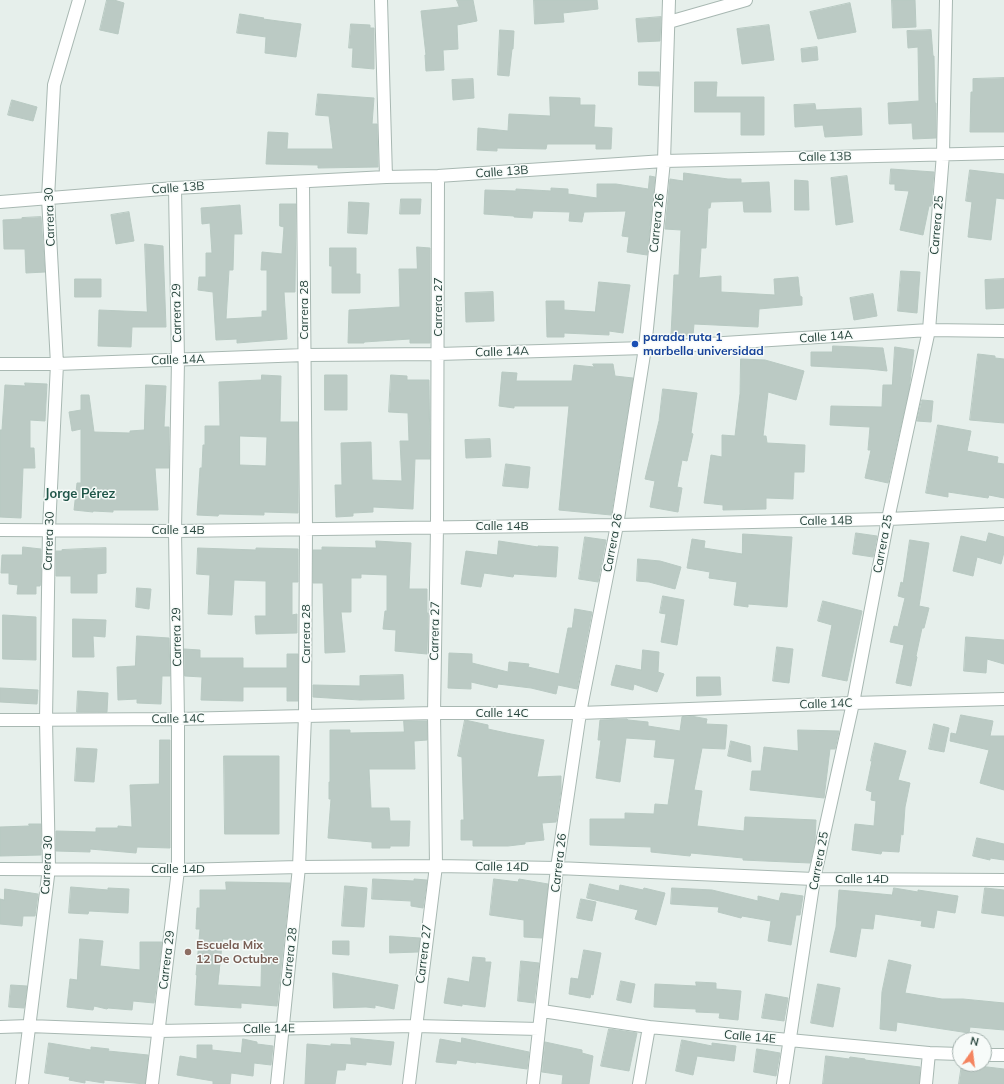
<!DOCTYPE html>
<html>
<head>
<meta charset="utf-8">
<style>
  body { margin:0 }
  #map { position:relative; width:1004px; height:1084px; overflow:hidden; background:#e6efeb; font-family:Mulish,sans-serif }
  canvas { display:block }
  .north { position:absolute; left:952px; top:1032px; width:40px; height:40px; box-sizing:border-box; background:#f7fbf9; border:1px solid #a3b1ad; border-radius:50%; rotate:14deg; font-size:11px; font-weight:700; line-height:16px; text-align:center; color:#24423a }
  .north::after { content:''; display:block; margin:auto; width:14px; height:18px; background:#f4845f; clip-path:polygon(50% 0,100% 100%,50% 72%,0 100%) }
</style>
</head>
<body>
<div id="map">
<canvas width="1004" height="1084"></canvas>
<div class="north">N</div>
</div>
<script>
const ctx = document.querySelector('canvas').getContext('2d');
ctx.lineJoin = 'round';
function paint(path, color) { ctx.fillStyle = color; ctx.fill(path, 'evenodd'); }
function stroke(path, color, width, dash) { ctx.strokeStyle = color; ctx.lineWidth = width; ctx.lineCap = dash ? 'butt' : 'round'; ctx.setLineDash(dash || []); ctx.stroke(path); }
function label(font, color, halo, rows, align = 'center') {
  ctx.font = font + ' Mulish,sans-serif'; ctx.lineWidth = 3; ctx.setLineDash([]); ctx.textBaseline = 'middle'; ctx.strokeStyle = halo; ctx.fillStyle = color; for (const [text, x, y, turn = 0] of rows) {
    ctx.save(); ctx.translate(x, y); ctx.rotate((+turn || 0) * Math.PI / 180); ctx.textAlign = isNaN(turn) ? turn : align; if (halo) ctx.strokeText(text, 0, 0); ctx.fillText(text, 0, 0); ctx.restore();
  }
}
const building = new Path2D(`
  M107,0H114L124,3L118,34L100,30Z
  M457,0H473L477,21L457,25L458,49L443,50L444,70L426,71L425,55H426L421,11L459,7Z
  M534,0H597L598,9L563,13L564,22L535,24Z
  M892,0H915L916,27L893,28Z
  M850,3L856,32L818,39L810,12Z
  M240,14L264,18L263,19L301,24L296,57L265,53L266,37L237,33Z
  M661,17L660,41L638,42L636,19Z
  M351,24L370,25V28H374V69L352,67L353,48H349Z
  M769,25L774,60L742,64L737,29Z
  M500,30L514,31L513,49H512L509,76L498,75Z
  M931,30L933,56H934L935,103H936V138L913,139L912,123L889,124L888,103L919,101L918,47L908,48L907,31Z
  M817,47L818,60L802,62L801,49Z
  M639,72H659V86L639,85Z
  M1004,78V132H970L971,92H973V79Z
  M473,79L474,98L453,100L452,80Z
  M695,82H717L716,97H764V135H741V112H695Z
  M318,94L374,98L372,124H377L378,167L318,168V165L266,164L268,132L288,133L287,149H333L329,116L316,115Z
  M550,97L580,98V105H595L594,127L612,128L611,149H596V144H547L546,149L497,148V151L477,150L478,128L508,131L509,114L550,116Z
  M12,100L37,107L33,121L8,115Z
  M815,104L816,110L861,108L862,135L825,137L823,125L795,127L794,105Z
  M891,169L934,172L931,206H929L923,235L900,230L909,191L895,190V184H890Z
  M970,170L1004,174V199L996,198L991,240L968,237L972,202L966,201Z
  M684,173L728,179H741V183L769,182L771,212H744L743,201L711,202L710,208H708L706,248H701L699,278L721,276V292L775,295L774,279L798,277L800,296L802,297V305L759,309L758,327L694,324L693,336L671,335L674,275H679L681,230L665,229L670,179L683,181Z
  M650,176L655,177L647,255L627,252L629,237L622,236L626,211L584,212L582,222L569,221L570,212L533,211L532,218L514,217V216L484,214L485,190L516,191V189L551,191V188L568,189V194L597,198V184H616L648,189Z
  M847,176L853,222L836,225L831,178Z
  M795,180L808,181L809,210H795Z
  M401,199H421L420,214H400Z
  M349,202L369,203L367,234L348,233Z
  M280,204H296L295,292H284L287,339L237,343V339L216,340L213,292L198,290L199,277H206V253H212L210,223L202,224L201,208L240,205L242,234H234L233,270H229L226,319L262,317V311H267V270H261L262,252L282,254L284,227L280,226Z
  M129,212L134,241L116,244L111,215Z
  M41,217L45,272L26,273L25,249H4L3,220L22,219V218Z
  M145,244L163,246L166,327H132L131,347L98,346L99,310L147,312Z
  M417,247L430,248V343H410V339L364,342V343H348L349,310L400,307L399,269H417Z
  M330,248H356V274H360V293H332V266H330Z
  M901,271L920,272L917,313L898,311Z
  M75,279H101V297H75Z
  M1004,279V308L986,309L985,280Z
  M599,282L630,285L623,333L609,331V335L564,333V337H547L546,301H564V310L595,312Z
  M493,292L494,321L466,322L465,293Z
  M873,294L877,316L854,320L850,298Z
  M833,346L883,348L887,371L869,369L811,366V352H832Z
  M895,347L914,350L909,389L888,483L865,478L871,450H868L870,427L830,425L831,406L882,407L883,385H892Z
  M978,354L995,356V358L1004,359V423L970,420Z
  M741,359L765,360L804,371L796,400L768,392L763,436H766L767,443L805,445L804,472H794L793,499L766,498V509L723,510V505L704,503L711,455L722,457V435L735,436L740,394Z
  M593,364H613L615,376L633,378L611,515L559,510L569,406H514V408L499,406L502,372L517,373L516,381H572L574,365L594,367Z
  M262,375L281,376L280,422H298V513L264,512V515L219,514L218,516L197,515L200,468H202L203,445H205V426H220L219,382L261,380ZM240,436L267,437L266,466L240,465Z
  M325,375H347V410H325Z
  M391,375L407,376V380H429L430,459H415L413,509L373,507V512L353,513V516L336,517L335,485H342L341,443L371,442L372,480L402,481L400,441H409L408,413L389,412Z
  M25,383L47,384L45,421L30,420V448H34L35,468H23L21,518L0,517V430H2L5,385L25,386Z
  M146,385L166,386L164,427H169V468H155L158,510H113V512L93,511V512L74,510L77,483H81V429L72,431L69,412L81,410V395H89L94,432L130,433V431L144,430Z
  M663,389L697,393L691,433L693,434L687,461L682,460L677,487L682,488L678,512L650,507L655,481L645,479L659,421Z
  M922,400L933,401L931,422L917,421Z
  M938,425L971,431L967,451L998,457L997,463L1004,464V498L989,495L988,498L948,492V497L926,493Z
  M490,439L491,457L466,458L465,440Z
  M506,464L530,467L528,488L503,486Z
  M856,533L877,536L873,557L853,554Z
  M989,533L1004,537V552L1001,564L977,557L973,576L953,571L961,536L986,542Z
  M743,534L792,537L787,607L748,604V607L734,605L737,582L709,578L710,572L687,568L692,539L705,541L704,548L742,554Z
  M585,537L606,540L598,582L579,579Z
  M910,540L929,543L919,606L929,608L924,628H922L916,656L917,657L911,686L896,683L904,645L890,642L894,626L898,627L905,598L898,596L901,582L903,583Z
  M376,541L411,543L409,589H427V613H428L427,654L395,651L396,630L383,629L385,611H387V575L361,574V578H351V612H341L345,652L325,653L323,583H313V550H322V547L376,548Z
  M499,541L538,547V546L558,547L556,577L514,574L513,577L484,573L481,587L461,584L466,551L497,555Z
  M23,547L41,549V582L40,586H36V594H17L18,585L9,584V573H1L2,555H22Z
  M106,548V573L97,574V593H71V576H56V551H62V550Z
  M198,548L256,550V548L298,549V582H292V615L297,614V633L256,634L255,616H266V581L234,580L232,615L208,614L210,575L197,574Z
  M638,559L660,561L681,567L675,589L649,582L637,581Z
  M137,588L151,589L149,609L136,607Z
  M663,596L684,600L677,645L661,642L666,614L660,613Z
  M823,601L862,611L847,681L822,676L832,625L818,621Z
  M575,609L592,612L577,689L558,685L556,694L531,688L498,684L497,688L471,682V689L448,688L449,653L472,654V663L508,672L509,662L529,664L528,667L559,674L568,628H572Z
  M3,615L36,617V660L3,659Z
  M73,619L106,620L105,637L93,636L94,657H73Z
  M137,636L169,638L170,676H162L161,704L137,703V699L118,700L117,667L135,666Z
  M966,637L1004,640V664L987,659L986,673L964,671Z
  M777,647L793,649L789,683L773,681Z
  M184,649L200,650V658H243V668H287V654H298V701H287V687H243V701L201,700L202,677L185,676Z
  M643,650L659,652L658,672L664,674L657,692L634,684L633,690L611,685L616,665L641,670Z
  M403,675L404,699L360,700L313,697V685L360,686V676Z
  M697,677H720L721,695L697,696Z
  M0,688L38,690L37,704L0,702Z
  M78,691L108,693L107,712H77Z
  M961,715L993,721L990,736H1004V790L980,783L989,750L950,741L951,733L956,734Z
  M691,716L707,719L706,724L727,725L725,749L702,748L694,790L702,791L697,826L744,831L745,817L816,820L815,841L810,863L743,860V858L691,853L690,856L651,852V847L590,845V819H625V813L654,814L655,804L668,805L675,759L654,757L656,740L626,738L620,782L596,778L601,740H598L600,720L627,719L628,720L648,722V726L680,731L682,717Z
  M465,720L488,725V729L511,734L544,740L537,777L561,776V790L556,822L542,823L544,840L525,842V844L508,846H473V840H461V820H464L462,757L458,756Z
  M404,721H427V740L414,741L415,769H369L371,808H389L390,821H410L409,846H390V848H372V842L328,838L331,799H329V782H330V730H350V733L404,732Z
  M934,724L949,728L944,752L929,749Z
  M798,730L839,731L835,749H830L824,798L750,790L752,771H761L764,747L798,751Z
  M160,740H170V848L137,847L136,853L90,849V852L56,851V831L96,832V828H118V826L132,827L130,785L159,784Z
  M731,741L750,746L751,762L728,756Z
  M875,743L906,751L898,780L910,783L905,807L903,835L901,834L899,852L882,851L881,854L852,850L855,824L874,826L876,801L871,800L872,792L866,790L872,761H871Z
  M77,748L97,749L94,782L75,781Z
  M224,756H279V834H225Z
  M29,824H41V855L0,856V827L29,826Z
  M977,838L1004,844V860L990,858V860L973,856Z
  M373,879L414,881V879L427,880L423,908L411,906V901L372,899Z
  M494,879L518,882L519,879L548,884L542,938L524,937V920L490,915Z
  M226,882L290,883L277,1006L241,1003V1008L195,1005L197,975H196L200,929H196L197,908H200V890H226ZM223,939L262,941L261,987L218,985Z
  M590,884L619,891L620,885L643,890L644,888L665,893L656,925L635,919L638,910L587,898Z
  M345,886L367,888L364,927L342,926Z
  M71,887L108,890V888L129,889L128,913L89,911L88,914L69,913Z
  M672,888L712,890L758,901V896L779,901L781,893L803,896L800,915H796L791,945L768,941L771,921L742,916L741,918L718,912L719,907L671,904Z
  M894,888L918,892V890L958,896L955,913L937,910L934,928L921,926L922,921L875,914L873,929L861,928L856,957L830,952L836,927L839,890L892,895Z
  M985,888L1004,890V916L982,913Z
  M5,889L38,894L35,916H23L22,926L0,924V899L4,900Z
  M581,899L596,902L592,921L577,918Z
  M390,936L420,938L418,952L390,953Z
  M80,939L103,941L100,966L140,970V942H162L154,1003L133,1001L132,1010L108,1008L107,1009L94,1006L93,1010L67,1007L70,979L77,980Z
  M333,941H349V955L333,954Z
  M584,950L601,953L593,995L591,994L590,998L569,994L571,978L578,979Z
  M473,957L485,958V962H491L485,1007L462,1004V1006L444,1003L448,978L469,982Z
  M889,960L911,965L905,993L942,999H963L1004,1003V1030L970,1027L969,1033L897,1022L896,1031L880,1029L882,992Z
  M521,961L539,963L534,1003L518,1001Z
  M333,973L398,985L394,1009L375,1005V1008L366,1007L334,1008Z
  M621,981L635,984L631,1003L617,1000Z
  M696,982L716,983V989L741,991L738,1020L719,1018L720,1013L696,1012V1009L654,1007L655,984L696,986Z
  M818,984L840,988L833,1027L811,1023Z
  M11,985L27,986L24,1008L9,1007Z
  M766,994L788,998L784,1021L762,1018Z
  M609,1029L637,1033L629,1071L601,1066Z
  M351,1038L394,1042L391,1065L366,1062V1065L346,1063L345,1070H337L335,1084H305L307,1044L331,1046V1044L351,1045Z
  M462,1038L529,1052L527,1069L476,1062V1063L457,1060L456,1064L436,1062L440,1039L461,1043Z
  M243,1039L257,1042V1044L273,1046L271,1065L254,1063L253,1076L231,1073L230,1084H213V1081L177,1075L180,1056L197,1059V1045H212V1050L241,1053Z
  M682,1040L712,1046V1043L736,1046L734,1061L697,1056L693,1075L676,1071Z
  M545,1042L582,1050V1053L593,1056L589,1084H562L563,1075L542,1072Z
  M49,1043L91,1050V1047L109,1049L108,1051L148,1055L145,1084L104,1080V1083L85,1080V1083L69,1080L70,1077L45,1073Z
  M757,1049L780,1053L776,1076L754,1072Z
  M826,1056L849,1059L850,1057L865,1059V1060L920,1067L919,1084H823Z
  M962,1064L1004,1069V1084H959Z`);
paint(building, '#bbcac4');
stroke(building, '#b8c9c2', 1);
const minor = new Path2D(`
  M381,0L386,177
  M669,22L746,0
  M0,202L175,188L386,177L438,176L664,161L1004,153
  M0,364H57L305,355L438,354L645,348L929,330L1004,331
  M0,530L175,531L617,525L888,519L1004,514
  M0,720L178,719L434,713H580L853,703L1004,699
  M0,869L178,870L299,867L436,866L557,868L814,879L1004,880
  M542,1011L649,1027L929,1053L960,1054
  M0,1027L29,1026L159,1031L415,1026L539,1029
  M984,1055H1004
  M22,1084L49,868L46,720L49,529L57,364L48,198L54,85L79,0
  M152,1084L178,870V719L175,531L178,360L175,188
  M277,1084L299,867L305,716L306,528L303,182
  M409,1084L436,866L434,713L437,527L438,176
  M533,1084L557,868L580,713L617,525L645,348L664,161L669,0
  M639,1084L649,1027
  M783,1084L814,879L853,703L888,519L929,330L943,154L946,0
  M926,1084L929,1053`);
stroke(minor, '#a8b8b2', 14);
stroke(minor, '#fff', 12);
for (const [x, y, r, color] of [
  [635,344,4,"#1a4fb4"],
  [188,952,4,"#8d6e63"]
]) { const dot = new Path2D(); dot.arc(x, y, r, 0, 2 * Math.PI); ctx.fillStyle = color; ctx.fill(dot); stroke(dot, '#f7fbf9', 1.5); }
label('12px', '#24423a', '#f7fbf9', [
  ["Calle 13B",825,157,-1],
  ["Calle 13B",502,172,-4],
  ["Calle 13B",178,188,-4],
  ["Carrera 30",50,217,-92],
  ["Carrera 26",657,223,-84],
  ["Carrera 25",937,225,-85],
  ["Carrera 27",438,307,-90],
  ["Carrera 28",304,310,-90],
  ["Carrera 29",177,313,-91],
  ["Calle 14A",826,337,-4],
  ["Calle 14A",502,352,-2],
  ["Calle 14A",178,360,-2],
  ["Calle 14B",826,521,-1],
  ["Calle 14B",502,526],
  ["Calle 14B",178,530],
  ["Carrera 30",49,541,-88],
  ["Carrera 26",613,543,-79],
  ["Carrera 25",883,544,-79],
  ["Carrera 27",435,631,-89],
  ["Carrera 28",306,634,-90],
  ["Carrera 29",177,637,-91],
  ["Calle 14C",826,704,-2],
  ["Calle 14C",502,713],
  ["Calle 14C",178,719,-1],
  ["Carrera 25",819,861,-79],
  ["Carrera 26",559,863,-83],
  ["Carrera 30",47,865,-87],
  ["Calle 14D",502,867,1],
  ["Calle 14D",178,869],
  ["Calle 14D",862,879],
  ["Carrera 27",424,954,-83],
  ["Carrera 28",290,957,-84],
  ["Carrera 29",167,960,-83],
  ["Calle 14E",269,1029,-1],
  ["Calle 14E",750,1037,5]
]);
label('bold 12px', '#164399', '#f7fbf9', [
  ["parada ruta 1",643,337],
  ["marbella universidad",643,351]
], 'left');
label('bold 12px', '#785e54', '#f7fbf9', [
  ["Escuela Mix",196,945],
  ["12 De Octubre",196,959]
], 'left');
label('bold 13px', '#1f5548', '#f7fbf9', [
  ["Jorge Pérez",80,494]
]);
</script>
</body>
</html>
